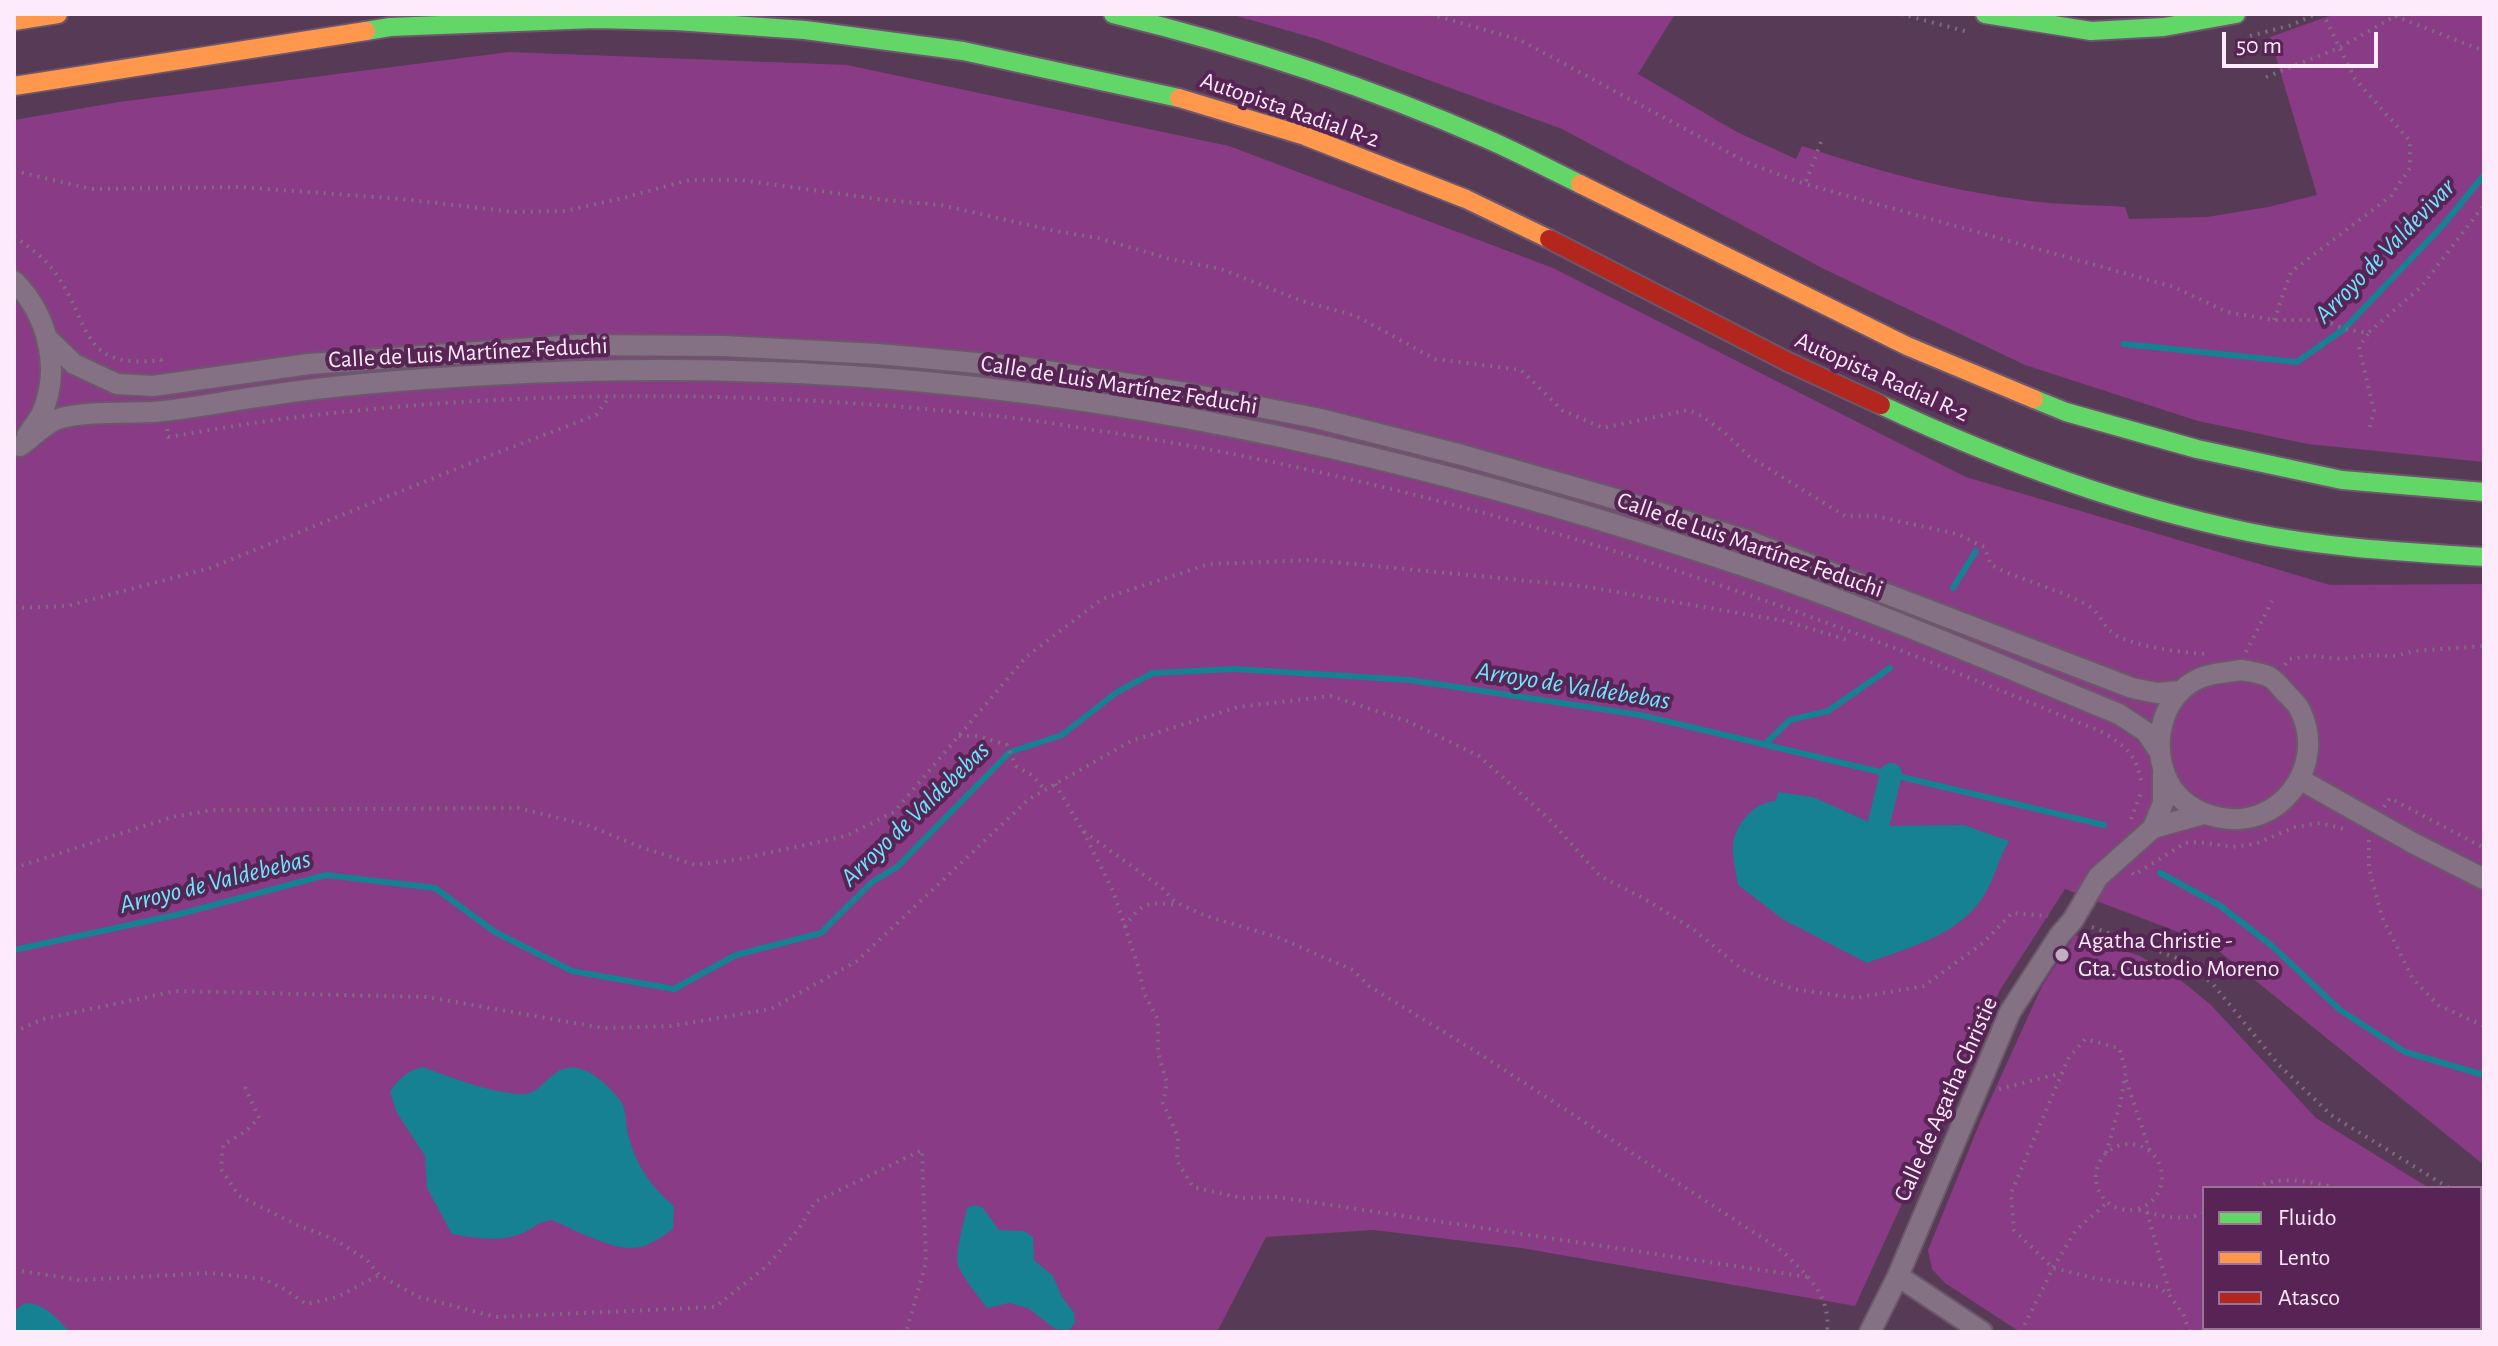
<!DOCTYPE html>
<html>
<head>
<meta charset="utf-8">
<style>
  body { margin:0 }
  #map { position:relative; width:2498px; height:1346px; overflow:hidden; background:#573b56; font-family:"Alegreya Sans",sans-serif }
  canvas { display:block }
  .frame { position:absolute; inset:0; border:16px solid #fdeafb; pointer-events:none }
  .legend { position:absolute; left:2202px; top:1186px; width:280px; height:144px; box-sizing:border-box; background:#582355; border:2px solid #9a7397; margin:0; padding:10px 14px; list-style:none; font-size:24px; color:#fdeafb }
  .legend li { display:flex; align-items:center; gap:16px; height:40px }
  .legend b { width:40px; border:2px solid #9a7397 }
  .scale { position:absolute; left:2222px; top:32px; width:156px; height:36px; box-sizing:border-box; border:4px solid #fdeafb; border-top:0; padding-left:10px; font-size:24px; line-height:28px; white-space:nowrap; color:#fdeafb; -webkit-text-stroke:6px #582355; paint-order:stroke }
</style>
</head>
<body>
<div id="map">
<canvas width="2498" height="1346"></canvas>
<div class="frame"></div>
<ul class="legend">
<li><b style="height:10px;background:#63d668"></b>Fluido</li>
<li><b style="height:10px;background:#ff974d"></b>Lento</li>
<li><b style="height:10px;background:#b3261e"></b>Atasco</li>
</ul>
<div class="scale">50 m</div>
</div>
<script>
const ctx = document.querySelector('canvas').getContext('2d');
ctx.lineJoin = 'round';
function paint(path, color) { ctx.fillStyle = color; ctx.fill(path, 'evenodd'); }
function stroke(path, color, width, dash) { ctx.strokeStyle = color; ctx.lineWidth = width; ctx.lineCap = dash ? 'butt' : 'round'; ctx.setLineDash(dash || []); ctx.stroke(path); }
function label(font, color, halo, rows, align = 'center') {
  ctx.font = font + ' "Alegreya Sans",sans-serif'; ctx.lineWidth = 8; ctx.setLineDash([]); ctx.textBaseline = 'middle'; ctx.strokeStyle = halo; ctx.fillStyle = color; for (const [text, x, y, turn = 0] of rows) {
    ctx.save(); ctx.translate(x, y); ctx.rotate((+turn || 0) * Math.PI / 180); ctx.textAlign = isNaN(turn) ? turn : align; if (halo) ctx.strokeText(text, 0, 0); ctx.fillText(text, 0, 0); ctx.restore();
  }
}
paint(new Path2D(`
  M1230,14H1675L1638,74L1737,132L1796,159L1802,146C1880,172 1958,193 2040,202C2068,205 2097,205 2125,207L2129,219L2207,217L2268,207L2317,195L2270,37L2335,14H2484V462L2308,444L2198,421L2025,365L1824,269L1562,129L1317,39Z
  M509,52L847,65L1229,146L1553,268L1966,477L2330,585L2484,584V1165L2210,944L2065,889L2000,990L1855,1306L1521,1248L1374,1230L1266,1237L1217,1332H14V120L119,102Z
  M2075,935L2140,956L2183,982L2211,1005L2316,1118L2429,1188H2204V1328H2455L2454,1332H2020L1945,1283L1932,1269L1928,1250L1981,1120L2042,986Z`), '#893b85');
paint(new Path2D(`
  M1778,792L1813,797L1878,826L1964,825L2009,841C1999,858 1995,876 1986,892C1962,935 1910,947 1867,963L1784,920L1738,885C1736,872 1732,857 1733,845C1735,824 1755,801 1776,801Z
  M422,1067C454,1078 489,1093 523,1094C536,1094 544,1082 553,1075C577,1054 605,1082 620,1100C627,1109 625,1123 628,1135C636,1164 650,1186 674,1206L673,1229C662,1237 647,1248 632,1248C611,1249 572,1229 552,1220C540,1221 533,1228 523,1233C500,1243 476,1238 452,1234L427,1188L425,1156L397,1113L390,1092C398,1079 407,1071 422,1067Z
  M975,1205L983,1208L999,1230L1024,1231L1033,1237L1034,1260L1053,1276L1062,1297L1074,1313L1075,1323L1069,1330L1055,1329L1028,1308L1009,1303L987,1308C980,1299 961,1275 958,1265C955,1250 964,1223 967,1208Z
  M25,1303C45,1303 57,1319 70,1332H14V1311Z`), '#168192');
stroke(new Path2D(`
  M2124,344L2297,362L2344,329L2444,224L2484,175
  M1953,588L1976,551
  M1765,744L1790,720L1828,711L1890,668
  M2160,873L2219,905L2271,945L2340,1010L2405,1052L2484,1075
  M14,950L180,914L326,875L435,888L495,932L572,971L674,989L736,955L821,933L872,882L897,867L1010,752L1062,735L1117,692L1153,673L1235,669L1410,680L1640,715L2104,825`), '#168192', 6);
stroke(new Path2D(`
  M1878,826L1891,774`), '#168192', 22);
const street = new Path2D(`
  M14,281C48,315 62,370 41,415C37,422 31,429 27,436
  M48,339L74,364L117,384L153,386L309,364L576,345L723,346L878,354L1021,367L1186,393L1316,418L1462,455L1609,497L1746,540L2132,688L2157,693L2181,691
  M20,446C31,438 43,426 55,420C76,411 128,413 152,412C192,409 231,400 271,395C342,384 415,379 487,375C661,365 845,370 1018,392C1262,422 1502,485 1735,563C1865,606 1992,662 2119,714L2146,732L2159,751
  M2242,670C2251,672 2264,673 2271,678C2276,681 2280,687 2284,691C2289,697 2297,703 2300,710C2328,766 2279,832 2217,817C2197,813 2179,801 2169,783C2150,747 2160,696 2200,678C2212,673 2229,672 2242,670Z
  M2301,780L2413,843L2484,879
  M2153,828L2163,803V774
  M1898,1276L1982,1332
  M1870,1332L1898,1276L2010,1012L2060,935L2073,920L2098,877L2153,828L2203,814`);
const fast = new Path2D(`
  M1113,14C1240,45 1367,86 1487,139C1519,153 1549,169 1580,184
  M1985,14L2091,31L2164,27L2236,14
  M366,31L390,27L595,19L676,21L805,30L963,51L1179,98
  M2034,399L2066,412L2197,449L2342,480L2484,492
  M1881,405C1998,460 2122,506 2248,532C2326,548 2406,552 2484,557`);
const slow = new Path2D(`
  M14,21L58,14
  M14,86L366,31
  M1179,98L1305,136L1466,199L1549,239
  M1580,184L1907,346L2034,399`);
const jam = new Path2D(`
  M1549,239L1788,362L1881,405`);
stroke(street, '#6d576c', 24);
stroke(fast, '#6d576c', 22);
stroke(slow, '#6d576c', 22);
stroke(jam, '#6d576c', 22);
stroke(new Path2D(`
  M1430,14L1520,40L1750,164L1805,184
  M1901,14L1968,32
  M2395,16L2484,51
  M2250,36L2292,25L2315,14
  M2266,77L2339,48L2399,14
  M1821,142L1805,184L2174,287L2227,312L2274,320H2324L2344,329L2368,333L2421,287L2484,205
  M14,171L92,189L240,187L402,199L514,212L565,211L623,198L689,180H740L885,200L941,205L1055,231L1098,238L1170,259L1221,269L1302,301L1356,316L1435,359L1521,370L1562,410L1603,428L1688,410L1702,416L1726,434L1750,457L1845,516H1875L1957,534L1984,547L1991,565C2022,581 2056,588 2087,605C2100,612 2104,629 2117,636C2143,648 2179,652 2207,654
  M14,236C30,248 45,258 56,274C92,325 79,370 161,360L162,364
  M2274,320L2291,272L2391,196L2410,168V141L2355,79L2323,14
  M2368,334L2359,347L2374,411L2369,430
  M167,429L168,437C217,429 266,420 316,415C547,388 782,391 1013,418C1049,422 1085,429 1121,434C1370,474 1615,544 1852,632C1936,663 2018,698 2102,732C2123,744 2137,755 2141,781
  M14,608L67,606L210,568L476,461L596,415L610,396
  M2246,652L2272,601
  M2285,665L2289,659L2312,656L2343,659L2367,655L2396,656L2414,651L2484,646
  M959,736H978L1007,745L1016,766L1033,776L1045,790
  M1055,784L1083,831L1162,888L1175,902L1206,916L1277,937L1353,970L1369,986L1483,1056L1781,1250C1806,1275 1831,1293 1827,1332
  M2384,807L2390,798L2484,848
  M2131,819L2141,793
  M1083,831L1113,891L1138,966L1144,993L1158,1020V1053L1167,1083L1163,1103L1178,1137L1177,1161L1193,1187L1241,1198L1277,1197L1808,1277
  M2369,840V868L2382,917L2413,979L2438,1005L2484,1026
  M14,868L172,817L212,810L518,808L587,825L638,846L695,865L740,859L846,836L894,812L1026,657L1102,599L1209,564L1312,560L1582,586L1785,621L1851,641
  M2132,873L2134,875L2185,843L2199,842L2232,847L2255,844L2295,827L2320,823L2344,829
  M1125,927C1140,903 1149,901 1177,905
  M2092,927L2177,958L2212,983L2278,1064L2331,1115L2449,1188
  M14,1032L43,1019L176,991L427,997L603,1028L671,1026L771,1009L857,961L1029,799L1131,741L1238,707L1331,696L1407,721L1479,756L1549,819L1600,876L1645,899L1694,930L1743,970L1793,989L1855,998L1924,986L1983,943L2012,913L2048,916
  M2126,1080L2150,1151
  M245,1087L259,1118L246,1131L223,1145L221,1169L239,1196L297,1225L334,1239L367,1260L379,1275L419,1297L496,1317L715,1307L767,1266L798,1230L815,1202L922,1150L926,1263L906,1332
  M1999,1089L2062,1073
  M14,1100L17,1099
  M2096 1177a33 33 0 1 1 66 0a33 33 0 1 1-66 0Z
  M2106,1153L2120,1105L2126,1071L2119,1048L2085,1039L2068,1059L2011,1193L2014,1230L2053,1268L2098,1279L2159,1287L2170,1296L2183,1314L2190,1332
  M2256,1188C2280,1174 2311,1182 2337,1188
  M2480,1207L2484,1209
  M2139,1210C2159,1216 2183,1222 2204,1213
  M2147,1212L2170,1294
  M14,1270L80,1280L210,1273L264,1279L286,1290L306,1304L337,1297L379,1275
  M2480,1305L2484,1302
  M2021,1332L2053,1268L2076,1230L2107,1203
  M2458,1332L2461,1328`), '#7f6c7e', 4, [2, 6]);
stroke(street, '#857184', 20);
stroke(fast, '#63d668', 18);
stroke(slow, '#ff974d', 18);
stroke(jam, '#b3261e', 18);
for (const [x, y, r, color] of [
  [2062,955,8,"#c3adc1"]
]) { const dot = new Path2D(); dot.arc(x, y, r, 0, 2 * Math.PI); ctx.fillStyle = color; ctx.fill(dot); stroke(dot, '#582355', 3); }
label('24px', '#fdeafb', '#582355', [
  ["Autopista Radial R-2",1290,110,19],
  ["Calle de Luis Martínez Feduchi",468,353,-3],
  ["Autopista Radial R-2",1882,377,24],
  ["Calle de Luis Martínez Feduchi",1119,385,9],
  ["Calle de Luis Martínez Feduchi",1750,545,19],
  ["Calle de Agatha Christie",1946,1099,-66]
]);
label('24px', '#fdeafb', '#582355', [
  ["Agatha Christie -",2078,941],
  ["Gta. Custodio Moreno",2078,969]
], 'left');
label('italic 26px', '#6ae8fc', '#582355', [
  ["Arroyo de Valdevivar",2385,251,-46],
  ["Arroyo de Valdebebas",1573,686,9],
  ["Arroyo de Valdebebas",915,814,-44],
  ["Arroyo de Valdebebas",215,882,-14]
]);
</script>
</body>
</html>
